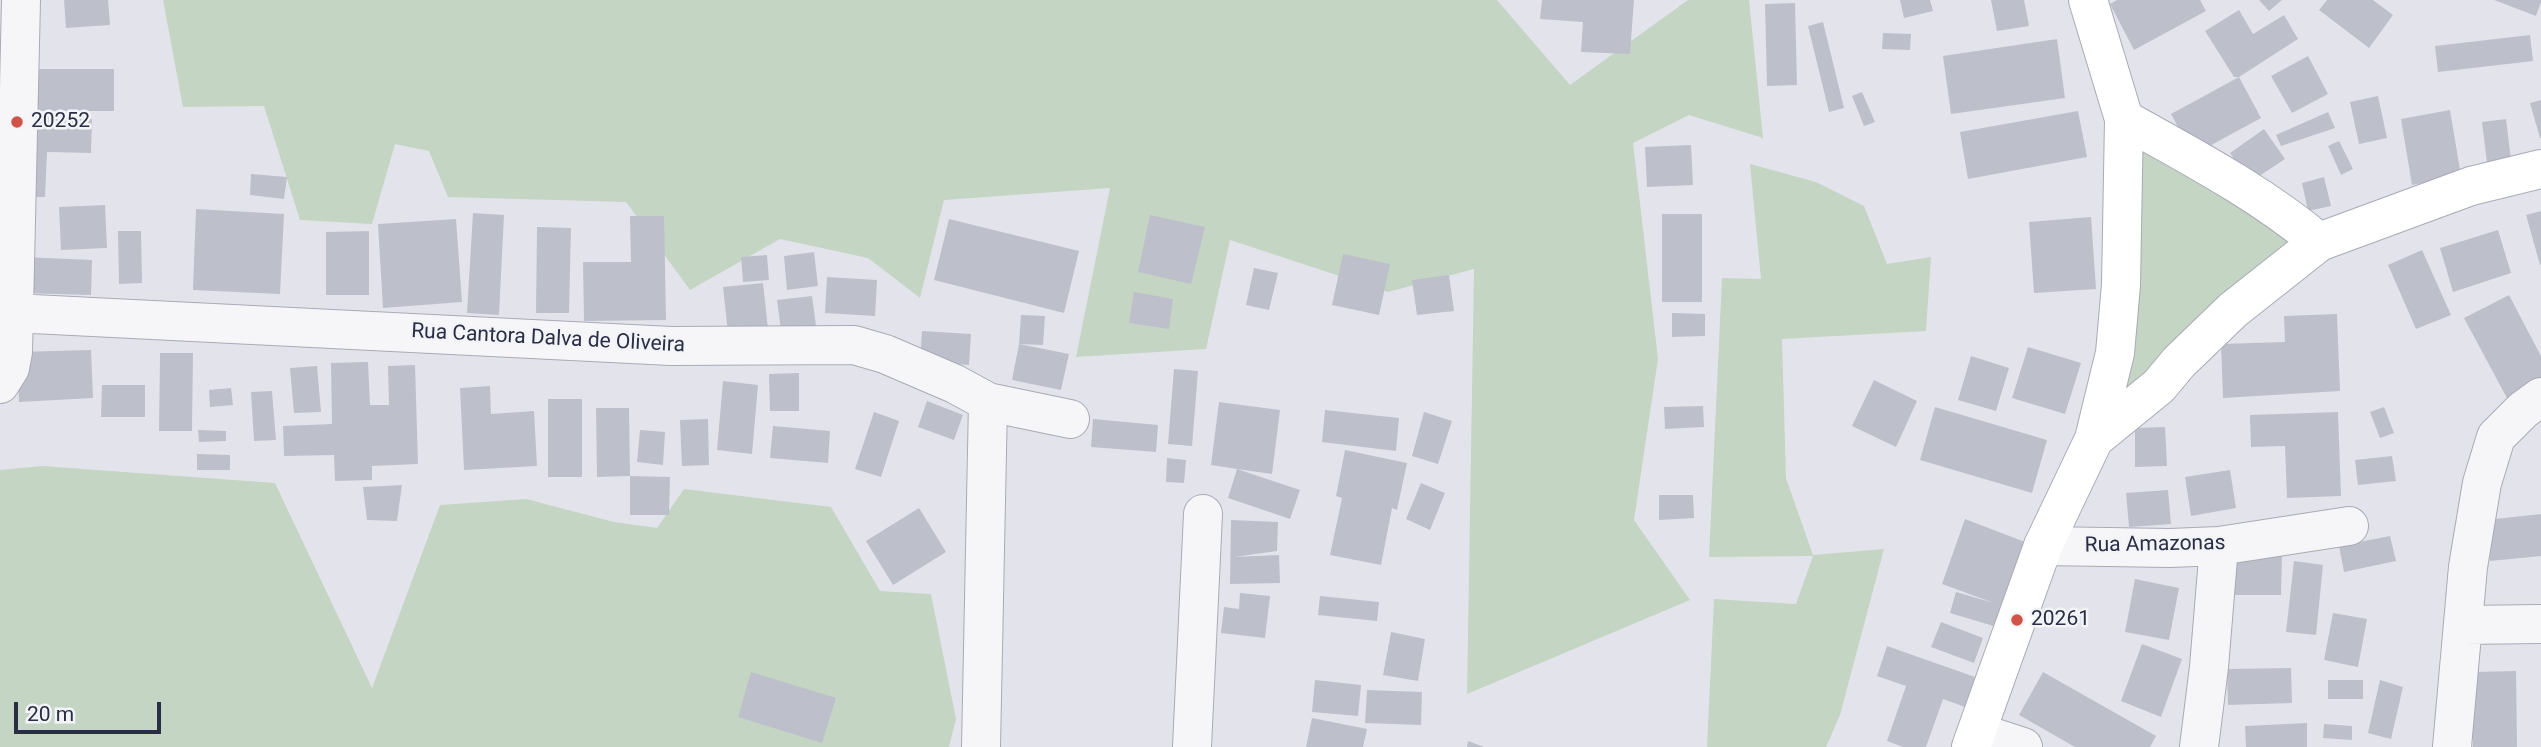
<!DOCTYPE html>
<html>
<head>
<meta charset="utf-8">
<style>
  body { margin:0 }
  #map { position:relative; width:2541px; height:747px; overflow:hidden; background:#e3e4eb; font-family:Roboto,sans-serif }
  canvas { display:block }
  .scale { position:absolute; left:14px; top:702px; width:147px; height:32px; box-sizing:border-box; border:4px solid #2a2e44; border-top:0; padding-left:9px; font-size:21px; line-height:24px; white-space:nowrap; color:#2a2e44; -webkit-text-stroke:5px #f3f4f8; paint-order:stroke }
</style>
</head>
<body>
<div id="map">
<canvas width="2541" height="747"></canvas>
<div class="scale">20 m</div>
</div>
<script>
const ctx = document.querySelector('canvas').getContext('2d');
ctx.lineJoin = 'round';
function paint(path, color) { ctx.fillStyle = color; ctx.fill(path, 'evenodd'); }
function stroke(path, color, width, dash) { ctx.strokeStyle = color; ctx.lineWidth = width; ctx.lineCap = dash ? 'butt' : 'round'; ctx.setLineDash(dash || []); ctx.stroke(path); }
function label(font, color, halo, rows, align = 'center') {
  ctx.font = font + ' Roboto,sans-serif'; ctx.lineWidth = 5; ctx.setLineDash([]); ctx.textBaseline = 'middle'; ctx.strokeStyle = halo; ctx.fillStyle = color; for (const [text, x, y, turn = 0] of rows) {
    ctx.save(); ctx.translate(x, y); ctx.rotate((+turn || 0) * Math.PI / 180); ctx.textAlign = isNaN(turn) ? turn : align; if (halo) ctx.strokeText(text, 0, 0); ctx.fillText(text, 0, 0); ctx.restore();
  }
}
paint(new Path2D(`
  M163,0H1497L1570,85L1688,0H1749L1763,138L1689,115L1633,143L1658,359L1634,520L1690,600L1467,694L1474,269L1388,292L1230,240L1206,349L1076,357L1110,188L944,200L920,298L868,258L780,239L690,290L626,202L448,197L429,151L395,144L372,224L300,220L264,106L183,107Z
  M2130,123L2312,242L2109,435Z
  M1750,164L1816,182L1864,206L1887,264L1931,257L1926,331L1782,339L1786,478L1813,555L1884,549L1840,715L1826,747H1707L1714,599L1796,604L1813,556L1709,557L1722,278L1761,279Z
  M42,466L275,483L372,688L440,505L526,499L614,522L657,528L684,489L831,507L880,591L931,594L956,719L949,747H0V470Z`), '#c4d5c4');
paint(new Path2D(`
  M64,0H108L110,25L66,28Z
  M1542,0H1634L1630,54L1581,52L1583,22L1540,19Z
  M1900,0H1930L1933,11L1904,18Z
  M1991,0H2024L2029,26L1997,31Z
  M2117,0H2200L2206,11L2134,50L2110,4Z
  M2259,0H2282L2269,11Z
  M2327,0H2373L2393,15L2369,48L2319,10Z
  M2494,0H2541V2L2536,16Z
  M1795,3L1797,85L1767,86L1765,4Z
  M2239,10L2253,34L2284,15L2298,39L2239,77H2234L2205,31Z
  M1823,22L1844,108L1829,112L1808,26Z
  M1883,33L1911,34L1910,50L1882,49Z
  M2530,35L2533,61L2438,72L2435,46Z
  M2057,39L2065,98L1951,114L1943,56Z
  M2308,56L2328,94L2292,113L2271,76Z
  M30,69H114V111H30Z
  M2239,77L2261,118L2193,155L2171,114Z
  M1862,92L1875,122L1864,126L1852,96Z
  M2378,96L2387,138L2359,144L2350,102Z
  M2541,100V138H2540L2530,103Z
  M2450,110L2461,176L2412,185L2401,119Z
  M2078,111L2087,157L1968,179L1960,132Z
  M2328,112L2335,128L2281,146L2276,135Z
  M31,116L92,119L91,153L47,152L45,197H28Z
  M2506,119L2511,160L2487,163L2482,122Z
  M2264,129L2285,159L2250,182L2230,153Z
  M2339,141L2353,169L2341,175L2328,146Z
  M1691,145L1693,185L1647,187L1645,147Z
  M251,174L287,177L284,199L250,195Z
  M2324,177L2331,206L2308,211L2302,183Z
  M105,205L107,248L61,250L59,207Z
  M196,209L284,214L280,294L193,290Z
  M2541,211V264L2540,265L2526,215Z
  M473,213L504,215L499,315L467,313Z
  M1662,214H1702V302H1662Z
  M1150,215L1205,227L1191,284L1138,272Z
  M630,216H664L666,320L584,321L583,262H631Z
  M2091,217L2096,289L2034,293L2029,222Z
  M456,219L462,302L383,308L378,224Z
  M949,219L1079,251L1064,313L934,280Z
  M537,227L571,228L569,313H536Z
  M2498,230L2511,273L2453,292L2440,248Z
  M118,231H141L142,283L119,284Z
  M369,231V295H326V232Z
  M2422,250L2451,315L2416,329L2388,265Z
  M814,252L818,286L787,290L784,256Z
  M1343,254L1390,264L1379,315L1332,305Z
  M767,255L769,280L743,282L741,257Z
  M23,257L92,260L91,295L22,293Z
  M1254,268L1278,273L1269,310L1246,305Z
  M1449,275L1454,311L1417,315L1412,280Z
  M827,277L877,280L875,316L825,313Z
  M763,283L768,329L728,333L723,287Z
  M1134,292L1173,299L1169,329L1129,323Z
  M2509,295L2541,356V382L2508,400L2464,318Z
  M812,296L816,326L781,330L777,300Z
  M1672,313L1705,314V336L1672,337Z
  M2337,314L2340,391L2223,398L2221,344L2285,342L2284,316Z
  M1021,315L1045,316L1043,345L1019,344L1069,354L1061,390L1012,380L1019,344Z
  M922,331L971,334L969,365L920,361Z
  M2028,347L2081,363L2065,414L2012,398Z
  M91,350L93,398L19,402L17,352Z
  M160,353H193L192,431H159Z
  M1971,356L2009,368L1996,411L1958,400Z
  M368,362L370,405H389L388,366L415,365L418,464L372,466V480L335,481L334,455L284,456L283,426L332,424L331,363Z
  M317,366L321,412L294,413L290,368Z
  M1174,369L1198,371L1192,446L1168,444Z
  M799,373V411H770L769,374Z
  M1874,380L1917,401L1896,447L1852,426Z
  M723,381L758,385L752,454L717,450Z
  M102,385H145V417H101Z
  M490,386L491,414L534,411L537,466L464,470L460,388Z
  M231,388L233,405L210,407L209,390Z
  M272,391L276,440L254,441L251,392Z
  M548,399H582V477H548Z
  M927,401L963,415L954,440L918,427Z
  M1219,402L1280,410L1272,474L1237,469L1300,490L1290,519L1228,498L1237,469L1211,465Z
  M1703,406L1704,427L1665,429L1664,407Z
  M1935,407L2047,440L2032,493L1920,460Z
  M2384,407L2394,433L2380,438L2370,412Z
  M596,408H629L630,476L597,477Z
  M1325,410L1399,418L1396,451L1322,442Z
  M874,412L899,421L881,477L855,469Z
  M1424,412L1452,421L1438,464L1412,456Z
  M2338,412L2341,496L2287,498L2285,446L2251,447L2250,415Z
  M708,419L709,465L682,466L680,420Z
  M1093,419L1158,425L1156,452L1091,447Z
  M773,426L830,431L828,463L770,458Z
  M2165,427L2167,466L2135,467V428Z
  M198,430L226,431V441L199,442Z
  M640,430L665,432L663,465L637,462Z
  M1345,450L1407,463L1397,510L1392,508L1381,565L1330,555L1342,498L1336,496Z
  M197,454L230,455V470H197Z
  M2392,456L2396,481L2358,485L2355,460Z
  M1167,458L1186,460L1184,483L1166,482Z
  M2230,470L2236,508L2191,516L2185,477Z
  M630,476L670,477L669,515H630Z
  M1421,483L1445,493L1430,530L1406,519Z
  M402,485L397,521L367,520L363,487Z
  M2168,490L2171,524L2129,527L2126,493Z
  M1659,495H1693L1694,518L1659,520Z
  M919,508L946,552L893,585L866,541Z
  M2541,514V556L2490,561L2486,520Z
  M1965,519L2033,545L1997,627L1950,613L1956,592L1994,603L1942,584Z
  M1231,520L1278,522L1277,551L1234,557L1279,555L1280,583L1230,584Z
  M2390,536L2396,561L2344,572L2339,546Z
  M2235,555H2282L2281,595H2235Z
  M2294,561L2323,565L2316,635L2286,632Z
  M2135,579L2179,588L2169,640L2125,632Z
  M1240,593L1270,596L1265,638L1221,633L1224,607L1239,609Z
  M1320,596L1379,602L1377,621L1318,615Z
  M2333,613L2367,619L2358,667L2324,660Z
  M1941,622L1983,638L1974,663L1931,647Z
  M1391,632L1425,639L1418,681L1383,675Z
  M2142,644L2182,659L2161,717L2121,701Z
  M1887,646L1975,677L1965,707L1943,699L1926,747H1903L1887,741L1906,686L1877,676Z
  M2291,668L2292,703L2228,705L2227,669Z
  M2516,671L2517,747H2473L2472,672Z
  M751,672L836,698L822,743L738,717Z
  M2043,672L2156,736L2150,747H2075L2019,715Z
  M1315,680L1361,685L1358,716L1312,712Z
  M2328,680H2363V699H2328Z
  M2380,680L2403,687L2391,739L2368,733Z
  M1367,690L1422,692L1421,725L1365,723Z
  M1312,718L1367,729L1363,747H1306Z
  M2307,723V747H2246L2245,726Z
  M2324,724L2352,726V740L2323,738Z
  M1468,741L1484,747H1467Z`), '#bdbfcb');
const street = new Path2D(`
  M13,313L671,346L854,345L885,354L955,384L988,402L1070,419
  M0,384L10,368L13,352L21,0
  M2043,546L2170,548L2219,546L2349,526
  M2464,625L2541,624
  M1977,732L2023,747
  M981,747L988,402
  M1192,747L1203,514
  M2199,747L2209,667L2219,546
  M2452,747L2468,567L2482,483L2496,437L2523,410L2541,397`);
const secondary = new Path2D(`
  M2124,119C2190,156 2261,193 2319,242
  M2094,439L2159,386L2179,362L2233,310L2319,242L2471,186L2541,169
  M1971,747L2043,546L2094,439L2115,353L2121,285L2124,119L2088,0`);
stroke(street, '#a8aab6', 40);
stroke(secondary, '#a8aab6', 40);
stroke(street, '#f6f6f9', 38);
stroke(secondary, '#fff', 38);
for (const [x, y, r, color] of [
  [17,122,7,"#d05348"],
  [2017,620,7,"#d05348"]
]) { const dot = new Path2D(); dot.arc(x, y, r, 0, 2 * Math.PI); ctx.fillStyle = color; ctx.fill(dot); stroke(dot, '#f3f4f8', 2.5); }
label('21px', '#2a2e44', '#f3f4f8', [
  ["20252",31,122],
  ["20261",2031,620]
], 'left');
label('21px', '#2a2e44', '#f3f4f8', [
  ["Rua Cantora Dalva de Oliveira",548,339,3],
  ["Rua Amazonas",2155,545,-1]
]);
</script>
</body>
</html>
